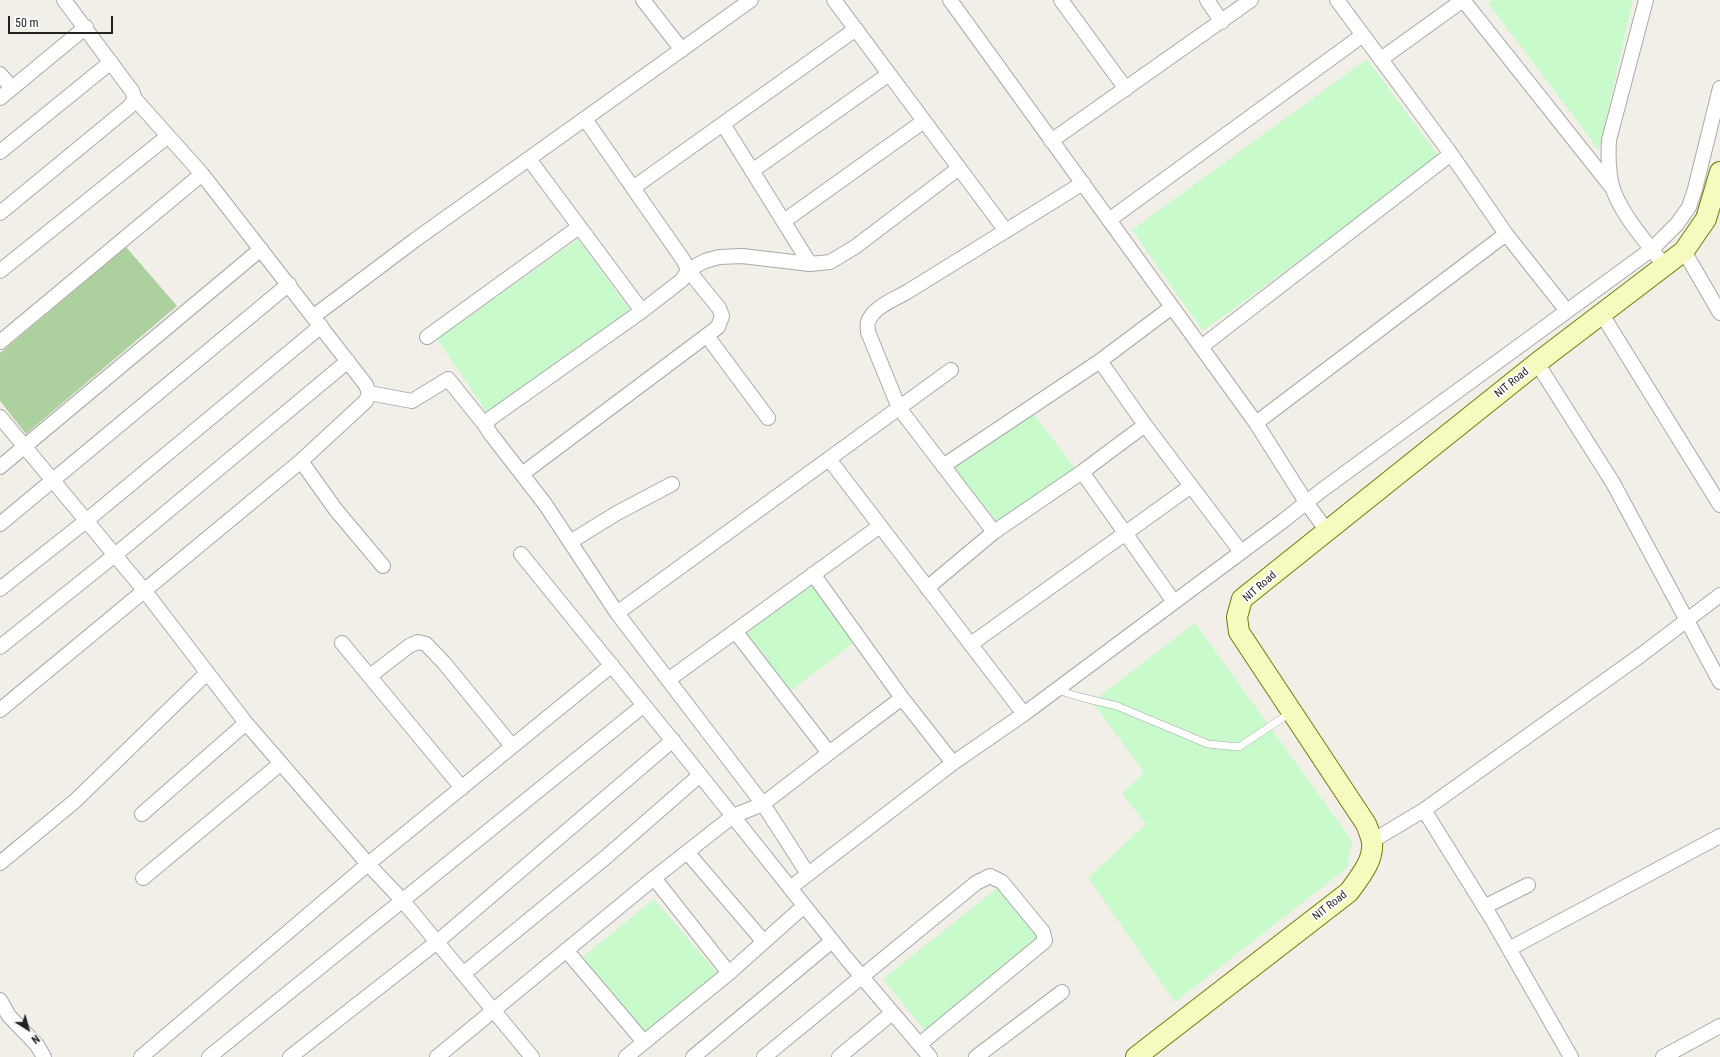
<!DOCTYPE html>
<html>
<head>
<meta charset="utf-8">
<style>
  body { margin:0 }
  #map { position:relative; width:1720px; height:1057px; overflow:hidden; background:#f2efe9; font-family:"Roboto Condensed",sans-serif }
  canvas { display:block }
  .north { position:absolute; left:8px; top:1009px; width:40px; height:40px; -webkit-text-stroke:3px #fff; paint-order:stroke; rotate:143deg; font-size:11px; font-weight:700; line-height:16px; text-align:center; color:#222 }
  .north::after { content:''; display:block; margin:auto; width:14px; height:18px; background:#222; clip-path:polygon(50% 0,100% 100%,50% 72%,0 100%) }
  .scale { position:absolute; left:8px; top:16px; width:105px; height:18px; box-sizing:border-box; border:2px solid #222; border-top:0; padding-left:5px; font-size:12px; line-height:14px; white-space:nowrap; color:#222; -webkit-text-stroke:3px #fff; paint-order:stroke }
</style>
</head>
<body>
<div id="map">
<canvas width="1720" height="1057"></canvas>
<div class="north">N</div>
<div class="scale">50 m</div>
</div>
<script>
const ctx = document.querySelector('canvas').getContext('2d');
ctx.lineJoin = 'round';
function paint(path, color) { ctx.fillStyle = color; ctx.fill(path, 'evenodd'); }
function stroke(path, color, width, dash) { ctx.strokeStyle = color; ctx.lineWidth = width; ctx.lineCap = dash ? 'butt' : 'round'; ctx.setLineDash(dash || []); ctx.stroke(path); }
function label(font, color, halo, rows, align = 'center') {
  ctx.font = font + ' "Roboto Condensed",sans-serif'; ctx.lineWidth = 4; ctx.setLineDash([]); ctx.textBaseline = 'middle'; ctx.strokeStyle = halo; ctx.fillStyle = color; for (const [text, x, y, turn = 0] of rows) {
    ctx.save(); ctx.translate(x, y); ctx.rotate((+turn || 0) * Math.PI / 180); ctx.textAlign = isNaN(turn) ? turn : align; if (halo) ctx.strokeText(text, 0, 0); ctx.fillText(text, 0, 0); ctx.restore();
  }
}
paint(new Path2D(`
  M126,247L177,306L26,434L0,401V353Z`), '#add19e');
paint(new Path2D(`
  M1492,0H1633L1599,150L1488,3Z
  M1367,59L1440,158L1203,331L1132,230Z
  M578,239L630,310L487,413L437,339Z
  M1032,412L1077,471L996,525L952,467Z
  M811,584L853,643L791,691L745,632Z
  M1195,623L1352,841L1347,868L1175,1002L1088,878L1146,824L1122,794L1144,772L1092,702Z
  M999,887L1041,941L927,1033L883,979Z
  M654,899L719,975L646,1037L583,957Z`), '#c8facc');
const lane = new Path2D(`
  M1057,690L1080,697L1117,706L1208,744L1239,747L1290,713`);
const street = new Path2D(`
  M643,0L682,50
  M834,0L1006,231
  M950,0L1256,423L1306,502L1327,531
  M1061,0L1126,89
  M1207,0L1222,22
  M1337,0L1451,154L1506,234L1567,311
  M1463,0L1613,189
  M1646,0L1609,140C1608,157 1608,176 1614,192C1625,219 1646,242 1664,265
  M1381,59L1463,0
  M0,74L12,88
  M0,98L86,27
  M585,119L684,261L688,270L682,280L642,311L491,418L485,425L490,433L545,504L617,613
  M723,124L810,264
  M1051,141L1251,0
  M0,152L111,62
  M529,159L642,311
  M752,171L889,74
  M633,188L856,29
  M0,213L129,107L135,99L132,91L64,0
  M1109,220L1363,35
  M784,221L924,121
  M1684,251L1720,313
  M0,271L168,136
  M1601,313L1720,505
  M314,316L415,240L751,0
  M707,336L768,418
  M427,337L579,227
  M0,342L202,174
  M1201,347L1451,154
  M1100,361L1145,425L1241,552
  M1537,363L1613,483L1720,682
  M369,393L412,401L448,379L485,425
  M0,417L144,590L246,723L368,864L403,901L532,1057
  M1256,423L1506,234
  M829,459L1024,714
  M301,461L336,510L383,566
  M943,466L1100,361L1172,307
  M0,467L261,249
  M1082,472L1174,602
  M522,474L718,327L722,316L719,308L688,270L705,261L719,257L742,256L810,264L830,262L855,247L959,168
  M0,524L289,284
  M994,532L899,408L868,332C868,329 867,325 868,322C873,307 895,299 907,292L1083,183
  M570,542L617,513L672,484
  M521,554L677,746L846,958L930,1057
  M813,574L902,698L953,763
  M927,588L994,532L1082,472L1145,425
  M0,589L86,521L321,326
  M735,631L829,753
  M342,643L462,788
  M971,644L1191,486
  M0,647L115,555L348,361
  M370,676L409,646L418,642L426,644L445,664L512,746
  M668,680L880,526
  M0,710L301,461L366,401L369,393L366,385L202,174L135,99
  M1424,810L1492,919L1571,1057
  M142,814L246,723
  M1372,841L1424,810L1641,655L1720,595
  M687,852L764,942
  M0,863L75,801L207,673
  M808,874L763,804L617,613L951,370
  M143,878L280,764
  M654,878L733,816L763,804L829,753L902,698
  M790,888L953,763L1024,714L1283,521L1322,490L1652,249L1677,224L1689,207L1695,189L1720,88
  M1484,907L1528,885
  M1509,949L1720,836
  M566,950L644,1042
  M463,974L606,857L700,775
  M0,1000L9,1016L37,1045L44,1057
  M141,1057L368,864L612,665
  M209,1057L644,705
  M290,1057L437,942L673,740
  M437,1057L654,878L729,973
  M626,1057L729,973L804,906
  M693,1057L832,941
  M764,1057L976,883L990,876L1002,882L1043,932L1045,941L920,1044
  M839,1057L892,1013
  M976,1057L1062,992
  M1663,1057L1720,1026`);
const secondary = new Path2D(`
  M1136,1057L1349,892C1359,878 1374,861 1372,842C1371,836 1368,829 1366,824L1239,632L1237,617L1242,599L1537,363L1684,251L1706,219L1720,172`);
stroke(lane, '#a9a9a9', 8);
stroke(street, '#a9a9a9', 16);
stroke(secondary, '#707d05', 22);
stroke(lane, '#fff', 7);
stroke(street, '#fff', 14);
stroke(secondary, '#f7fabf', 20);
label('11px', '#222', '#fff', [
  ["NIT Road",1512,383,-39],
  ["NIT Road",1260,587,-41],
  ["NIT Road",1330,906,-38]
]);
</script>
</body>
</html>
